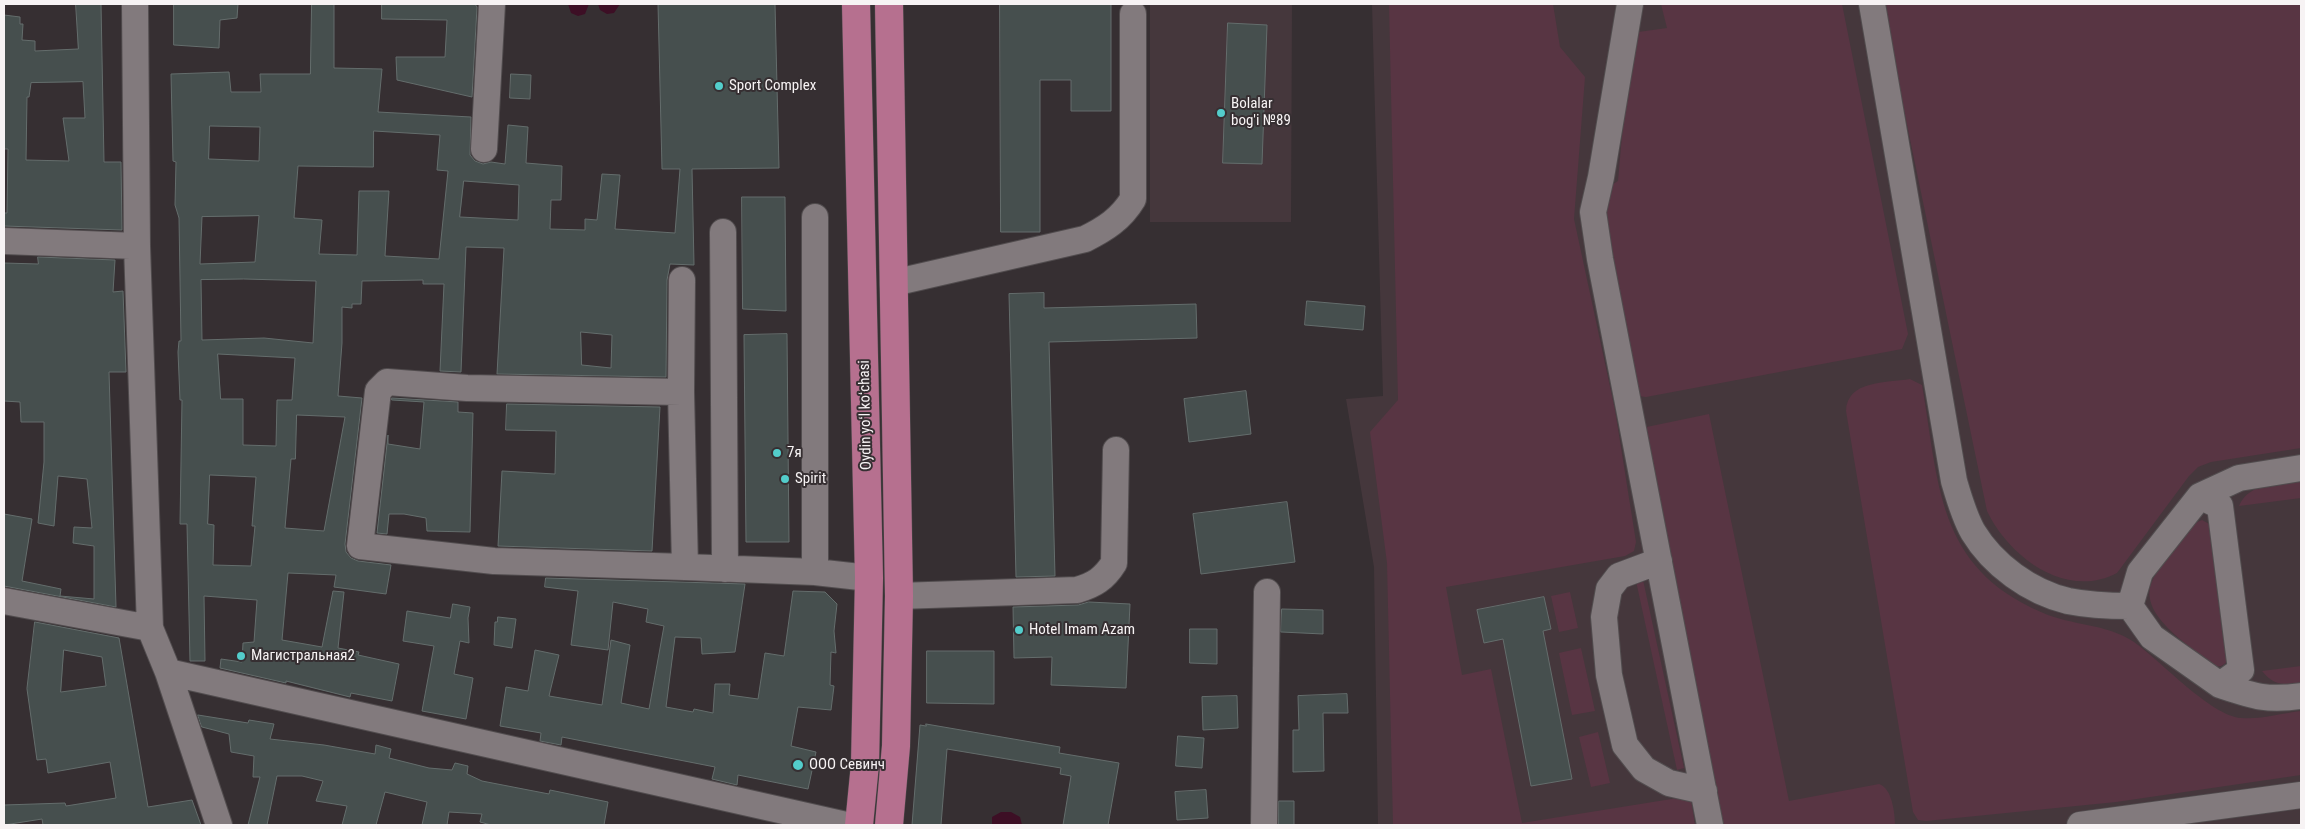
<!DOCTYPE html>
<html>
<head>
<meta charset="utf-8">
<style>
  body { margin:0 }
  #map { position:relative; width:2305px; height:829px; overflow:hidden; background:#362f32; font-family:"Roboto Condensed",sans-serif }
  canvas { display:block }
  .frame { position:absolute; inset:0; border:5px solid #f7f3f4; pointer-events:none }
</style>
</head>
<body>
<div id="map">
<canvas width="2305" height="829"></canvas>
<div class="frame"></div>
</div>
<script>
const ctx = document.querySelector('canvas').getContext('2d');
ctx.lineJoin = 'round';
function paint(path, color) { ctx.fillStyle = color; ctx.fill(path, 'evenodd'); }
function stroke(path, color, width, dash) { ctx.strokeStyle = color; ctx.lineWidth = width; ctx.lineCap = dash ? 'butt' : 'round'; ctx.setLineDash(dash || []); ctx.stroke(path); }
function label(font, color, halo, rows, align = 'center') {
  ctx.font = font + ' "Roboto Condensed",sans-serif'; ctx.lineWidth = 4; ctx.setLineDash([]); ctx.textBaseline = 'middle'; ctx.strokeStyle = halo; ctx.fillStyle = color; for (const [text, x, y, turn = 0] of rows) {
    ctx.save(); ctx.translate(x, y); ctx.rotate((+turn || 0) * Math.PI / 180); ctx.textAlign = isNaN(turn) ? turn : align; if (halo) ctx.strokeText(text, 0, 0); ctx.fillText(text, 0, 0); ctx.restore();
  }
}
paint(new Path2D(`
  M1150,4H1292L1291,222H1150Z
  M1372,4H2301V825H1378L1374,567L1346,399L1383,396Z`), '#45373c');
paint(new Path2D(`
  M1389,4H1553L1560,47L1585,77L1574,219L1615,410L1636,542L1634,551L1625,556L1446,587L1462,675L1491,669L1522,823L1684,797L1691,800L1695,825H1393L1387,563L1370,432L1398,400Z
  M1661,4H1842L1908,334L1902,349L1646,397L1639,396L1599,213L1610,186L1618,181L1631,33L1667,28Z
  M1882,4H2301V448L2211,462L2198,467L2189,476L2117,573C2066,600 2009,557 1987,511Z
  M1910,379L1922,385C1939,483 1936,567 2041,612C2071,626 2106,623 2134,642C2161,661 2211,716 2241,718C2260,720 2282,713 2301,711V775L2116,802L1926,821L1918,820L1913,812L1846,411C1847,380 1886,383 1910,379Z
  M1709,414L1789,801L1879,784C1892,788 1895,813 1895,825H1720L1637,429Z
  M2301,481V498L2239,506C2249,482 2279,484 2301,481Z
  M2202,520L2211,525L2228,660C2224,666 2219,668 2213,665C2190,645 2135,614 2153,579C2164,559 2182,541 2195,523Z
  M1643,580L1684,768L1677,770L1636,581Z
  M1570,592L1578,628L1559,632L1551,596Z
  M1581,648L1595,711L1572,715L1559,653Z
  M2301,666V683C2284,685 2274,686 2262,671Z
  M1598,732L1610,783L1591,787L1579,737Z`), '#583543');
paint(new Path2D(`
  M568,4H589L585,14L578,16L571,13Z
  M598,4H620L614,13L607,14L600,10Z
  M1001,812H1011L1020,817L1022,825H992V817Z`), '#3d0f25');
const building = new Path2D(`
  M76,4H101L104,162H121L122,230L4,226V213H7L8,149H4V15L20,17V24H23L22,40L35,41V51L78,49ZM83,82L85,118H63L69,161L26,160L27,97H29L31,83Z
  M174,4H238L237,18L220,20L219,48L174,45Z
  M312,4H334V68L382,69L378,112L471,117L470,155L475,161L483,164L491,162L505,164L508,125L528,127L526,163L562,166L561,200H551L550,229L585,230V219L597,220L602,174L620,175L615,229L675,233L680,169H662L658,4H775L779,168L692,169L694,265L670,264L667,280L666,377L497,374L504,248L466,247L461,372L440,371L444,284H423V280L362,281L361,304H352V308L342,307V343L338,396L362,398L345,544L346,552L351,558L358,561L391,565L386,594L334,587L336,575L288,573L282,640L322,647L333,591L344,592L338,648L359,652L358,655L399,664L392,701L351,693L350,697L286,681V683L220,668L221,659L242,662L243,643L254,642L257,600L204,596L205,661H190L187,524H180L182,400H180L178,352L179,341H181L179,218L175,205L176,162L173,161L171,74L229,72L231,92H261L260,74H310ZM210,126L260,127L259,161L209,159ZM374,131L440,135L437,170L448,171L439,259L385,256L389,191H359L357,255L319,254L322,220L294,218L298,166L373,167ZM464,181L519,185L518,220L460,217ZM259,216L255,262L200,264L202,217ZM244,279L316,281L313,343L264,338L202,340L201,280ZM581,332L612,335L611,368L582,365ZM218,354L295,358L292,400H277L276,446L243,445V399H221ZM297,415L345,417L324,531L285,528L291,459H295ZM210,475L256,477L252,526H255L251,566L213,565L214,525L208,524Z
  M382,4H475L477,7L472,97L397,80L396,57H445L447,20L382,19Z
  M1000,4H1111V111H1071V80H1040V232H1001Z
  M1228,23L1267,25L1262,164L1223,163Z
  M511,74L531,75L530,99L510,98Z
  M742,197H785L786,311L743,309Z
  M38,257L115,260L113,292L123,291L126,372H109L116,607L4,586V514L32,519L22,581L61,589L60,596L94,599V546L73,543L74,527L92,528L87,479L58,476L54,526L38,523L44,462V422H21L20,402L4,401V263L38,264Z
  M1044,293V308L1196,304L1197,338L1049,342L1055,576L1016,577L1009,294Z
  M1307,301L1365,306L1363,330L1305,325Z
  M787,334L789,542H746L744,335Z
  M1246,391L1251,434L1189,442L1184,399Z
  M392,398L458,402V412L473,413L470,532L427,531L426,518L404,514H389L387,534L377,533L388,435V444L420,449L424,402L392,400Z
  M507,404L660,407L652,551L498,546L502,471L555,474L556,431L506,430Z
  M1287,502L1295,562L1201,574L1193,514Z
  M546,578L745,584L735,652L702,654L701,638L675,637L666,707L693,712L694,709L713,713L715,684H730L729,695L758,699L765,653L784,656L793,591L825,592L837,604L834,631L836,653L831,652L830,685L834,686L831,710L798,707L791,746L816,752L808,789L738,775L737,785L712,779L715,767L562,737L561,745L540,741L541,733L500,726L506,687L528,691L535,650L559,655L549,696L602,705L611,640L630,645L621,703L649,709L664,626L646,622L648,609L613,602L608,650L571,645L578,591L545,587Z
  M1544,597L1551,629L1543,631L1572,779L1531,786L1503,639L1484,643L1477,610Z
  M1089,602L1130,604L1126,688L1051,685L1052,657L1014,658L1013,607L1078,605Z
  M453,604L470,607L468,618L469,643L460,641L454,674L473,678L466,719L422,711L434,646L403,641L407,611L450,618Z
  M1282,609L1323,610V634L1281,632Z
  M498,617L516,619L512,648L494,645L495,622H497Z
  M35,622L119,638L148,807L192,800L201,825H43L42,819L4,825V805L65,803L66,806L116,798L110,762L48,773L46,759L37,760L27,689ZM64,650L102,657L106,686L61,692Z
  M1190,629H1217V664L1190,663Z
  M927,651H994V704L927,703Z
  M1347,694L1348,713H1323L1324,771L1293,772V730H1299L1298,696Z
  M1237,696L1238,728L1203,730L1202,697Z
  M198,715L248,723L249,720L274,724L270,739L324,745L375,754L376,745L391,749L389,758L429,768L452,770L455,763L468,766L467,774L482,781L549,794L550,790L608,802L604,825H491L480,822L482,814L449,812L447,825H422L427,802L385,792L376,825H342L347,806L316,801L323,781L302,776H277L267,825H248L260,777H253L254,756L231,752L229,734L202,727Z
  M926,724L1060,747L1059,753L1119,763L1108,825H1063L1071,776L1060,774L1061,768L947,749L941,825H912L920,725L926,726Z
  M1178,736L1204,738L1202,768L1176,766Z
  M1206,790L1208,818L1177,820L1175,792Z
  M1279,801H1294V825H1279Z`);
paint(building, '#464f4e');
stroke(building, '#646d6c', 1);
const minor = new Path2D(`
  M135,4L137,246L150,628L168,672L219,825
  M1630,4L1601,177L1593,212L1600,259L1710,825
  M1872,4L1954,481C1959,498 1964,516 1973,532C1993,565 2030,592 2068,601C2088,605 2109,606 2130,606
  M484,149L492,4
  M723,232L725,569
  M4,241L137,246
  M682,280L681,392L685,567L815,572L869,578
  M893,283L1085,239C1105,229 1121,219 1133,199V14
  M681,392L467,388L387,382L378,391L360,546L494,561L685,567
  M2200,496L2220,506L2241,670L2220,685L2152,637L2130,606L2140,572Z
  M2200,496L2239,478L2301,468
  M1659,561L1619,576L1609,589L1604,617L1609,675L1625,745L1644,769L1669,783L1704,791
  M815,572V217
  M899,596L1077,590C1094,585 1104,579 1114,563L1116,450
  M4,601L150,628
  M168,672L846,825
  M2220,685C2253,696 2266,701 2301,696
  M1264,825L1267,592
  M2080,825L2301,795`);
const major = new Path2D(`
  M856,4L869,578L865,764L859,825
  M889,825L896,746L899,596L889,4`);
stroke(minor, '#514c4e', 28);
stroke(major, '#514c4e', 29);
stroke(minor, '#827a7d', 26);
stroke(major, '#b6708f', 28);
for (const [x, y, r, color] of [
  [719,86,5,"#53cdcb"],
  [1221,113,5,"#53cdcb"],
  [777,453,5,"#53cdcb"],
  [785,479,5,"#53cdcb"],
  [1019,630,5,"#53cdcb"],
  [241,656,5,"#53cdcb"],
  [798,765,6,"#53cdcb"]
]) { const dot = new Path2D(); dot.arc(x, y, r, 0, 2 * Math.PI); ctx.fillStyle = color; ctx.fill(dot); stroke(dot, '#362f32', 2); }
label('15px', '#f7f3f4', '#362f32', [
  ["Sport Complex",729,86],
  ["Bolalar",1231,104],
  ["bog'i №89",1231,121],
  ["7я",787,453],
  ["Spirit",795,479],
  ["Hotel Imam Azam",1029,630],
  ["Магистральная2",251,656],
  ["ООО Севинч",809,765]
], 'left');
label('15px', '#f7f3f4', '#362f32', [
  ["Oydin yoʻl koʻchasi",866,415,-91]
]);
</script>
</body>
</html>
